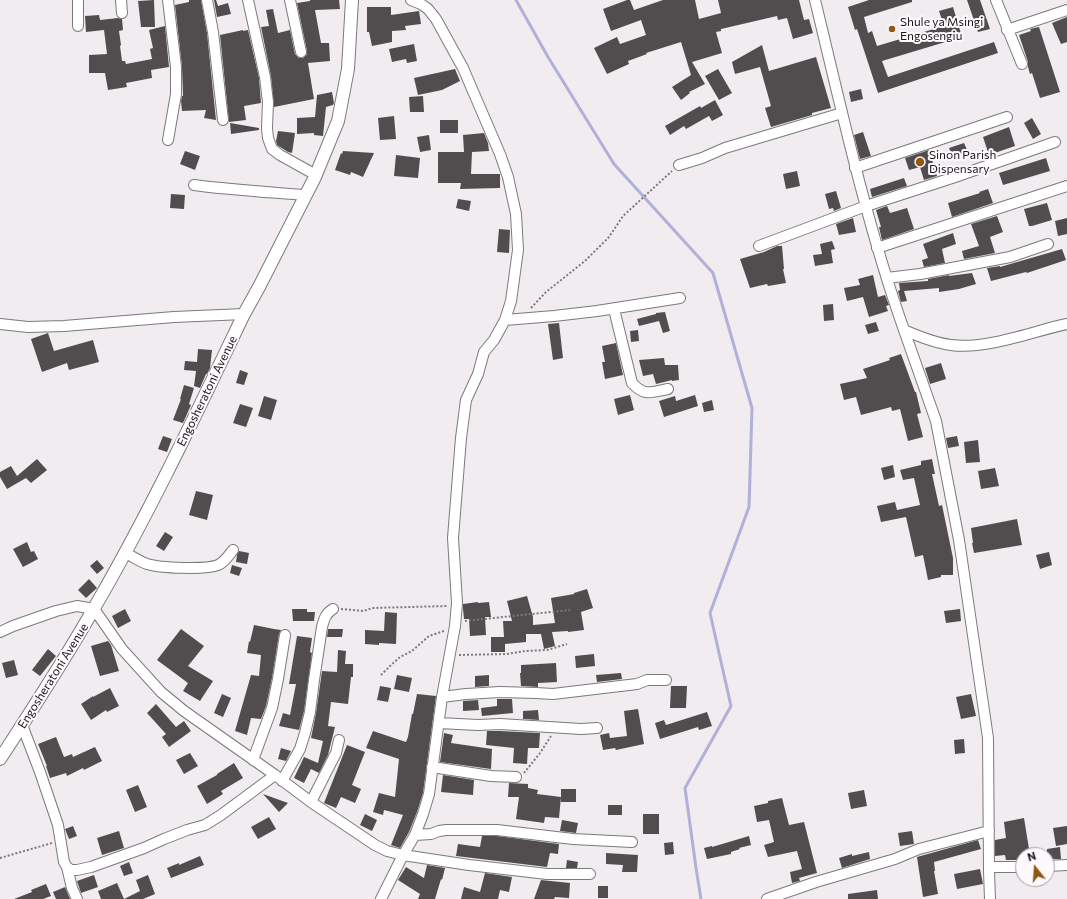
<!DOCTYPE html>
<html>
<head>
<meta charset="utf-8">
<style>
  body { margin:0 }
  #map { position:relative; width:1067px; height:899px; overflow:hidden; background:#f0ecf0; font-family:Commissioner,sans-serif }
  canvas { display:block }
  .north { position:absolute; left:1015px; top:847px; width:40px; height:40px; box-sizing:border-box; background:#fdf9fd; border:1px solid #a29fa2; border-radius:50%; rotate:343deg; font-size:11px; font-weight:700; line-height:16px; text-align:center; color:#191819 }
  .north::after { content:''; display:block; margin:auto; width:14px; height:18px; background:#915812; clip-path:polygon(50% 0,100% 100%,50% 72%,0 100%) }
</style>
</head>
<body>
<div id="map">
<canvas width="1067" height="899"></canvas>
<div class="north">N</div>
</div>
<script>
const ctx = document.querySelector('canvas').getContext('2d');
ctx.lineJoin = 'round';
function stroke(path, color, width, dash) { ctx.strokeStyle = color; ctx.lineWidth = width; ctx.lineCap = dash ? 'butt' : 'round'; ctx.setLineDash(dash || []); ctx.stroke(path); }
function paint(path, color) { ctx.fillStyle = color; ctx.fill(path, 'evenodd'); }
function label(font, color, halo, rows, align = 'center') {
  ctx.font = font + ' Commissioner,sans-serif'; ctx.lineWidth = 4; ctx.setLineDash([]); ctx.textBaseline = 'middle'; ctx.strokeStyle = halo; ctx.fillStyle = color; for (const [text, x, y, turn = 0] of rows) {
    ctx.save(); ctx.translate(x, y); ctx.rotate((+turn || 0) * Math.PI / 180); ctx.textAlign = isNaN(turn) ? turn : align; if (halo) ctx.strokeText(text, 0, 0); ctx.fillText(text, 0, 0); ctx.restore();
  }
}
stroke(new Path2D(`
  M516,0L548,57L614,164L713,273L752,408L749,507L710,613L731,706L685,788L696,868L701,899`), '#b0b0d8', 3);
paint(new Path2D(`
  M154,0L155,27H141L138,1Z
  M189,0H201L207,33L216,120L204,118L206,110L182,111L181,101L182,96H183L182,67L175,5L189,2Z
  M214,0H216L218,6L228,3L231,14L217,17Z
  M310,0H339L340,9L315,10L321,43H329L330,61L308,63L314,99L274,107L271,76L261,27L269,26L266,10L273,9L278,33L290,30L295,54L299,58H303L307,54V51L297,3L310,1Z
  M627,0H630L634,10L663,0H695L699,19L721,13L718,0H799L804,20L809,19L813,33L793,39L787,18L778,20L777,16L721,29V31L716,32L722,53L692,62L705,84L689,92L690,93L681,100L672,87L691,75L681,42L646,53L647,54L628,61L629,64L607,74L594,48L617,37L620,44L646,35L641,20L611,31L603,9Z
  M869,0H912V2L864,17L868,33L872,31L877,46L944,26L939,11L953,7L962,37L882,61L888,77L994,42L998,53L878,93L857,29L855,30L848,7Z
  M967,0H980L990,29L978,32Z
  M367,7H391V15L419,11L421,24L405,26L406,30L392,31V42L372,46L369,32H367Z
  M99,15L100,20L118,18L122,19L123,30L119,31L121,45L120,46L122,61H125L126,64L152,59L150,49L153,48L149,30L165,26L169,67L151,70L152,78L126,83L127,87L108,90L105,73H89V55L107,54L104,30L86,32L85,16Z
  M1067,17V42L1061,44L1052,23Z
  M1039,27L1060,92L1040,98L1032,73L1030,74L1028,67V62L1019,35L1031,31L1030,29Z
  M243,30V31L248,30L259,78L261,103L244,106L246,120L229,122L220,35Z
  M414,44L417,61L407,63L406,59L392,62L389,49Z
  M762,45L769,71L816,57L831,108L812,113V115L771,127L765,108L771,106L760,67L735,74L732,62Z
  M455,69L460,81L442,90L418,95L414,78Z
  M718,69L732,93L719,100L705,76Z
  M861,89L863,99L851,102L849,92Z
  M332,92L334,103L333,105L326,107L323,136L314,135V133L297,134V118L315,117L317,95Z
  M423,96L424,112H410L409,97Z
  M715,100L723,115L712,121L709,116L686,129L684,126L670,135L665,126L700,106L701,108Z
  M394,116L396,139L380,140L378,118Z
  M1032,118L1041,134L1033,139L1024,123Z
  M440,120H458V133H440Z
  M230,123L259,128V130L231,134Z
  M1009,127L1015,146L989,155L983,137Z
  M278,131L295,133L292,153L288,152L277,145L276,141Z
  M863,132L871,156L860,159L854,135Z
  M484,133L488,143L489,151L472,152L471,174H500V188L460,189L461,183H438V152H464L463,135Z
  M429,135L431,150L420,152L417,137Z
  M964,143L968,152L953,157L949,148Z
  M929,150L937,176L924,180L920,167L909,170L905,158Z
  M185,151L200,156L195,170L180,164Z
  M343,151L374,153L363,177L351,172L350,175L335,170L341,153L342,154Z
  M396,155L420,158L418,178L394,176Z
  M1046,158L1050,171L1003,185L999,173Z
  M797,171L800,186L786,189L783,174Z
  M904,178L907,186L872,197L870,189Z
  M988,189L993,203L952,217L948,203L980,193L979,192Z
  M836,191L841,208L834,211L833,208L829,209L825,194Z
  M171,194L185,195L184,209L170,208Z
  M458,199L471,201L469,211L456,208Z
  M1047,203L1052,220L1032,226H1029L1024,209Z
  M887,206L890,213L907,208L914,229L882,240L879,227H881L876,210Z
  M997,216L1003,232L990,237L995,253L964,259L962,251L979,246L971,224Z
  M853,218L856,232L839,235L836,224Z
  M1067,218V234L1058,236L1055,221Z
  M499,229L510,230L509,253L497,252Z
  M953,233L956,244L942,249L945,263L924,267L922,260L928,258L923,244Z
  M832,241L835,249L831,250L833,263L815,266L813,255L822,254L820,244Z
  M777,246H782L784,269H783L786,283L768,286L767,284L750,288L740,259L764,252Z
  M1062,249L1066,260L1027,273L1026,272L991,281L987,268L1000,266V267Z
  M972,273L976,284L959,289L939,292V288L904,291L907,301L901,302L898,291L900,290L899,283L928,281V279L949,275V276Z
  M873,275L878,297L885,295L889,305L886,306L888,311L869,317L863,297L847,301L844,288L860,285L858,279Z
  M833,304L834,320L824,321L823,305Z
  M665,312L670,331L663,333L659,321L639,326L637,319L656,314V313Z
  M876,322L879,331L868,334L865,325Z
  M559,323L563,358L553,360L548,324Z
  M638,330L639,341L631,342L630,331Z
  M48,333L54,351L93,340L99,362L69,370L67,363L42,372L31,339Z
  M616,343L623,375L605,379L602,362H605L602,346Z
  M198,349L212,350L210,368L207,374H206L200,388L194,386L196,371L184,370L185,361L197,362Z
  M901,354L915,392H916L921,413L917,414L923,437L908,441L900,409L892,411L891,407L861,415L856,397L844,400L840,384L867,378L863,369L890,360L889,358Z
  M664,358L665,365H678L679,380L672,381V380L656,384L653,374L643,376L639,360Z
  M941,363L946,379L930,384L925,368Z
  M240,370L248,373L244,385L236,383Z
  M184,385L194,388L189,404L191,405L183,423L173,420L181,399H180Z
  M630,395L634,410L618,415L614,399Z
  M695,395L698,406L664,417L659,401L675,396L676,401Z
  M264,396L277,400L271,420L258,416Z
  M712,400L714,410L704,412L702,403Z
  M240,404L253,408L246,427L233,423Z
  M163,436L172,439L167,452L158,449Z
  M957,436L959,446L948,448L946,438Z
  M978,440L980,462L966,463L964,442Z
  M37,459L47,470L31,483L26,478L7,489L0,477V472L11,466L17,476Z
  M932,459L935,474H932L939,506L942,505L953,558V575H941V577L928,580L923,555L915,557L906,517L881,522L877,506L895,502L897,510L920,505L914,478L903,480L900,470L921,465V461Z
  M893,465L895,477L884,480L881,468Z
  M995,468L999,486L981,489L978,471Z
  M196,491L213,495L207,520L189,515Z
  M1017,519L1022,545L974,553L972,543H973L971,528Z
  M165,532L173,537L164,551L156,546Z
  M27,542L31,552L34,551L38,559L23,567L13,549Z
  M239,551L249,553L247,564L236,562L237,555Z
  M1049,552L1052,565L1040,569L1036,555Z
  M97,560L104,568L97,574L90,566Z
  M232,565L242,568L239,576L230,573Z
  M89,579L97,588L86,598L78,590Z
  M587,589L593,608L581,612L584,630L568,632V631L552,632L555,646L544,649L541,634H526V642L505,644V652H491V637H504L503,621H512L507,601L527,596L533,617V625L555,623L551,598L574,594V593Z
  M478,602V603L489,602L491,617H485L486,635L470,636L469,619H464L463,609V604Z
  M125,609L131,621L118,628L112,616Z
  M292,609H307V612H315L314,621H293Z
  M960,609L961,621L946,623L944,611Z
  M385,612L397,613L396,644L379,643V645L365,644V630L384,631Z
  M254,625L274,629L281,630L279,634L272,678L266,706L261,719L251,718L247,735L235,731L251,675L259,676L261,655L247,653L249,641L250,642Z
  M181,629L204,646L188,666L213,681L200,701L183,691L188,683L157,660Z
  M328,629H343L342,637H327Z
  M297,636L312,638L310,652L312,653L304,711L299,730L279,726L283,713L290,715L296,684H289Z
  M108,641L111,645L119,671L100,676L91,646Z
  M48,649L56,656L40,676L32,670Z
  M338,650L346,651L345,664H353V677H351L348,704L331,702L328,726L335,727L328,755L319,773L311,769L304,783L294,778L304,757L318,763L323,741L311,738L316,713L322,671L337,672Z
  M594,654L595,666L576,668L575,656Z
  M14,660L18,675L6,678L2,663Z
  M556,663L557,682L538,683V687L521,686L520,673H521V665Z
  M621,673L622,679L597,682L596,675Z
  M397,675L412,678L409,692L394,689Z
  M489,675V686L475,687V676Z
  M380,686L391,688L388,702L377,700Z
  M671,686H687L686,708H670Z
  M110,688L119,706L107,712L106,710L91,720L81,704L93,696V697Z
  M222,694L231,698L223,717L214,713Z
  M417,694L436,696L423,793L417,812L409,832L400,848L391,845L403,815L384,810L383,815L373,812L379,793L395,797L399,759L366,748L373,731L406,742L408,737L412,714H413Z
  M971,694L976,716L961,719L956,697Z
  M497,699H512L513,713L482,716L481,708L497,706Z
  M478,700L479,710L463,711V701Z
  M156,704L176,727L184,721L191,731L169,747L162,737L166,734L147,713Z
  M638,709L644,744L616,750L615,748L603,750L600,735L609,733L610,738L627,736L624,711Z
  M538,710L539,720L523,719V711Z
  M707,712L712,726L699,730L698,727L660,739L655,723L664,720L666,725Z
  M487,731H500L540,733L539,748H528L527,764L513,763L514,748L486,745Z
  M444,733L453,735L451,743L492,749L491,769L440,762Z
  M56,737L64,757L72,754L73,757L95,747L102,761L84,770L83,768L67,776L66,773L50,778L46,766H47L38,744Z
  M964,739L965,753L955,754L954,740Z
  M347,745L365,752L352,785L361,789L355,803L341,797L336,808L324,803Z
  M281,748L291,751L286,761L278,759Z
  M190,753L198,766L184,774L176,760Z
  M234,763L243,778L221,791L223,794L207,804L197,786L217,775V774Z
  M443,775L474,780L473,795L441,792Z
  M509,783L528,784V788L538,790L537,794L561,797L559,818L545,817L544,823L516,819L519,797H508Z
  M138,785L147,807L135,812L126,790Z
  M561,789H576V802H561Z
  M864,790L867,806L851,809L848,793Z
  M263,794L288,803L279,812Z
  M782,798L789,825L804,822L817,873L799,878L800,881L792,883L790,872L802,869L797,851L768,857L764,845L774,842L769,820L757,822L754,806L768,803V801Z
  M608,805H622V815H608Z
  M365,814L377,820L372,831L360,825Z
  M643,814H659V834H643Z
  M269,817L276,829L258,839L251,827Z
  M1024,818L1030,855H1023V860H1006L1005,855L995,856V840L1006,838L1004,822Z
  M562,820L578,823L576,833L560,831Z
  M73,826L77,836L69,839L65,829Z
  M1067,826V844L1056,846L1053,828Z
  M119,831L124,848L102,855L97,838Z
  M912,831L914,844L900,846L898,833Z
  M482,836H497L559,844L558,854L550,853L547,867L456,856L458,844L480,847Z
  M749,836L751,845L739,848L740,849L731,852V854L707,859L704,848L712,846V847Z
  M978,840L981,849L934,862L935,871H934L938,894L923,897L917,857Z
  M673,842L674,854L665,855L664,843Z
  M1060,847L1061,859H1047V849Z
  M869,852L870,859L842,868L839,858L852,854V856Z
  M606,853L638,855L637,872H622L623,865L606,864Z
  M200,856L204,865L171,878L167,868L179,863V865Z
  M567,860L578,862L577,868H566Z
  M129,862L133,873L124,876L120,866Z
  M427,865L445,868L442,880L441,879L435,899H418L420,894L398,880L406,867L424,878Z
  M980,869L983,884L957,889L954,874Z
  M485,873L512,877L509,892L500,890L498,899H461L464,887L480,892Z
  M94,875L98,887L81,893L77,881Z
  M148,875L155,894L143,899H101L98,891L117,883L124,899L140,891L136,880Z
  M541,880L570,883L569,898L555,897L554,899H534Z
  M46,884L51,896L43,899H14L32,892L31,890Z
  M598,886H608V898H598Z
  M65,887L70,899H56L53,892Z
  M877,890L878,899H848V894Z`), '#514d4f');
const minor = new Path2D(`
  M121,0L122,13
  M207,0L213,32L223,120
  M248,0L265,77L268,102L267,128L268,138L272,149L280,155L316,175
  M290,0L301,52
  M815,0C842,111 866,223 904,330C920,337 935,343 951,345C986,350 1033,331 1067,324
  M996,0L1022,64
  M78,26V0
  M1007,30L1067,10
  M168,140L176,94V67L168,0
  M679,165L702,158L725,148L842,113
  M855,168L1007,117
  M194,185C231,190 268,192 305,195
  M759,246L866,206L955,177L1055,142
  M877,248L1067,186
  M887,278L920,274L1010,257L1048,244
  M614,309L632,383C645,397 651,392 668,389
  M505,320L554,316L597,311L680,298
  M0,324L28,327L64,326L174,317L244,314
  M904,330L936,421L959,540L988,738L989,871L990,899
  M125,553C132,556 139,561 147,564C160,568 206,570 218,565C225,562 229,555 233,550
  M0,632L13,626L56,611L77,606L94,609L122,649L161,692L184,711L275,775L311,802L375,845L387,851L403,855L469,865L547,874H590
  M442,697L466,694L500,692L536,693L553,694L637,684L647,680H666
  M439,723L478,725L500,724L581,729L597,728
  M22,725L40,772L58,825L64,862L67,867L71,870H77L91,867L144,848L164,839L187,830L205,825L221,815L275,775
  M253,760L272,708L278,679L285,635
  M432,767L491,776L516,777
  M282,781L300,749L305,733L310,712L314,680L322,627C324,619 326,613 333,609
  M311,802L336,753L339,740
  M415,835L431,834L439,831L446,830H497L573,839L632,842
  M1047,866L1067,865
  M67,867L72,888L77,899
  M989,867H1023
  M381,899L403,855L415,835L423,814L429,794L442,697L455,626L457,603L453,538L461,438L466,400L478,374L484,352L494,340L505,320L511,301L518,250L516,214L508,177L500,154L463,68L436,19L428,9L421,4L411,0
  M767,899L816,882L895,859L919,849L989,831`);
const tertiary = new Path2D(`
  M0,759C32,710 64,661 93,610C149,514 196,414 244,314L259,287L315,177L338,121L348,69L352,0`);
stroke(minor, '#7c797c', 12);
stroke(tertiary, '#7c797c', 14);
stroke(new Path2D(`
  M531,308L546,292L585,261L609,237L623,216L672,171
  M341,609L364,611L372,608L448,606
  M465,621L570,610
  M459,655L507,654L525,651L547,650L567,644
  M381,675L390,666L400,657L412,651L429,636L444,631
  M524,773L540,753L551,736
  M0,858L52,843`), '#7c797c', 2, [2, 2]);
stroke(minor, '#fff', 10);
stroke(tertiary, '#fff', 12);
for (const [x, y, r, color] of [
  [892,29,4,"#915812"],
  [920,162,5,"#915812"]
]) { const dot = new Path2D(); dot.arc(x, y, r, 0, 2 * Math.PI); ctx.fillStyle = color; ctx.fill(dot); stroke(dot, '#fdf9fd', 1.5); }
label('12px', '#191819', '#fdf9fd', [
  ["Shule ya Msingi",900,22],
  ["Engosengiu",900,36],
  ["Sinon Parish",929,155],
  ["Dispensary",929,169]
], 'left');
label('12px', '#191819', '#fdf9fd', [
  ["Engosheratoni Avenue",207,391,-64],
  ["Engosheratoni Avenue",53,676,-58]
]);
</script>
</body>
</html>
